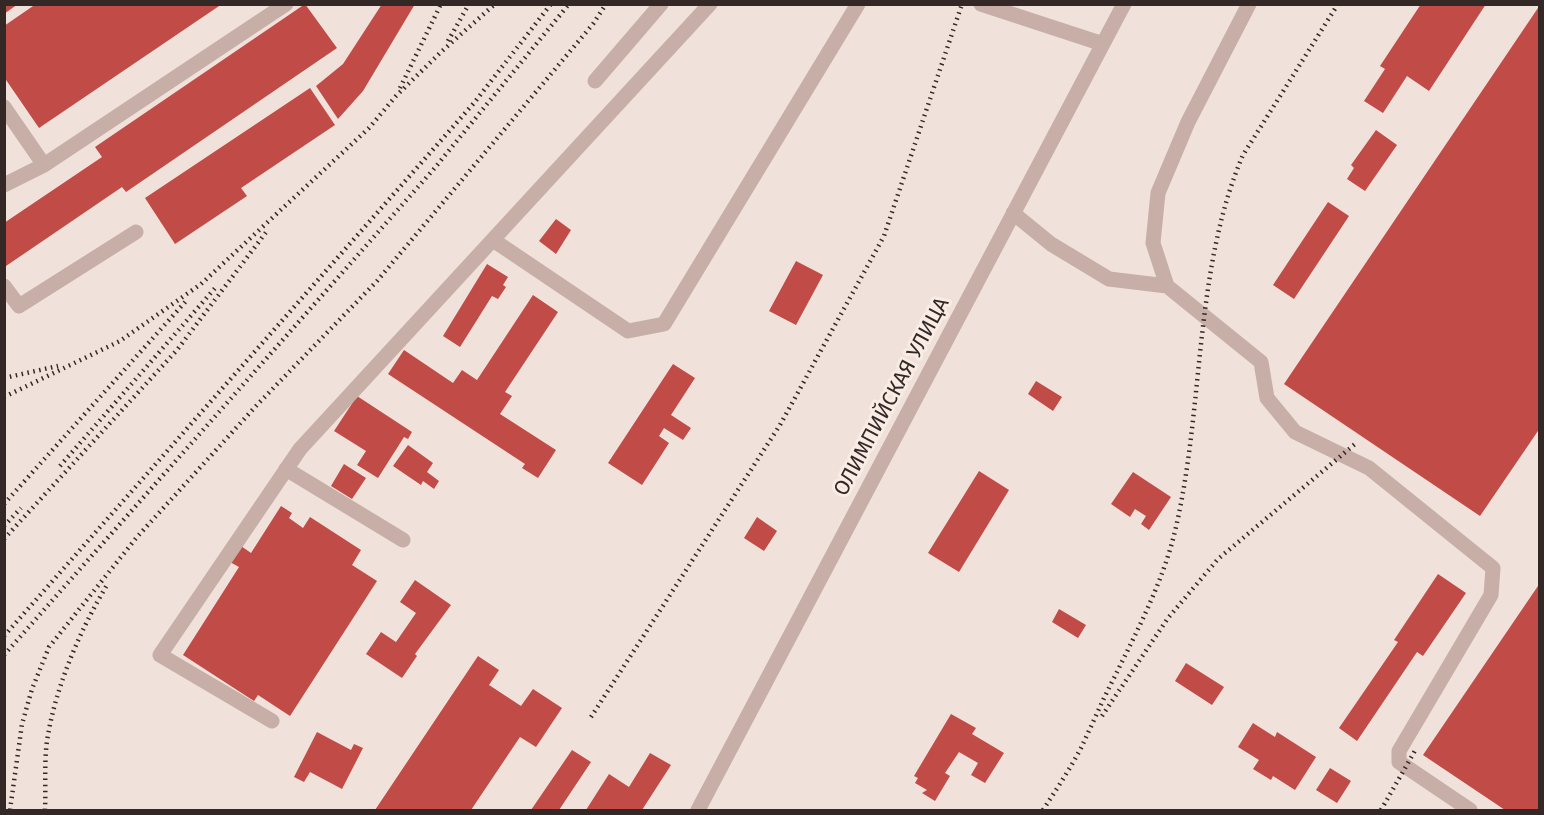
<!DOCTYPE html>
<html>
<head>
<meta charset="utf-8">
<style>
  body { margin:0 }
  #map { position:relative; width:1544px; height:815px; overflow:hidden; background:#f0e1da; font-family:"Fira Sans",sans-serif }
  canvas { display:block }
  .frame { position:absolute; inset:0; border:6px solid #342827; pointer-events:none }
</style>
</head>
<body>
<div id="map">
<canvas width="1544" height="815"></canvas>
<div class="frame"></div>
</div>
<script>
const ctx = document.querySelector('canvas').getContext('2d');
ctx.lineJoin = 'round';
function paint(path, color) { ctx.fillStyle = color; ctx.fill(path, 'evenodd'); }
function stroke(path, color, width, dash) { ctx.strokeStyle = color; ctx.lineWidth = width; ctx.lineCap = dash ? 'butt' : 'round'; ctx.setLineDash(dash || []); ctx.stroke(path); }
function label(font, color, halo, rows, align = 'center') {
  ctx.font = font + ' "Fira Sans",sans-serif'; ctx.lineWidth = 6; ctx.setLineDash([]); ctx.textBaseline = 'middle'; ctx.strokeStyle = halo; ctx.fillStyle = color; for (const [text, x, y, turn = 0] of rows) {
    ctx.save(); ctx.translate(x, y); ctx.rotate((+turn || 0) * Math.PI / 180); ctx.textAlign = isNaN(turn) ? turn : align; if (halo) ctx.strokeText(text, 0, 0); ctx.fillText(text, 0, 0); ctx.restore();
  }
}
paint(new Path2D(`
  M4,4H18L4,14Z
  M36,4H222L39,128L4,77V26Z
  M305,4L337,48L126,192L122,187L6,266L4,223L102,157L95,147Z
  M382,4H415L363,91L338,119L316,86L343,64Z
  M1421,4H1486L1429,91L1407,76L1383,113L1364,101L1385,69L1380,66Z
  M1540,5V428L1480,516L1284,384Z
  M310,88L335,125L241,188L247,196L175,244L145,198Z
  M1376,130L1397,145L1365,191L1347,179L1354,168L1351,165Z
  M1328,202L1349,216L1294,299L1273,285Z
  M556,219L571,230L556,254L539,241Z
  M796,261L823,275L796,325L769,311Z
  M487,264L508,277L503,285L506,287L498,299L492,296L460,347L443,336Z
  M533,295L558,312L505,392L512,396L500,414L556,450L538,478L522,468L525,464L388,374L404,350L453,383L462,370L477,380Z
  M673,364L695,378L671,415L691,428L683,440L664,428L659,436L669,443L642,485L608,463Z
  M1036,381L1062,397L1053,411L1028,394Z
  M357,396L412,432L408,439L404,437L378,478L357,465L366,451L334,431Z
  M408,445L433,463L427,472L439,481L434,489L423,481L421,485L393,466Z
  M344,464L366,478L352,499L331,486Z
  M979,471L1009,490L959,572L928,553Z
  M1133,472L1171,497L1149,530L1141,524L1146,516L1135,509L1130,517L1111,504Z
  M281,506L292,513L289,518L303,528L310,517L361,550L352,565L377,581L290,716L258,695L254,701L183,655L239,567L230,562L241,546L251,553Z
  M757,517L777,531L764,551L744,538Z
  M1438,574L1466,593L1423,656L1417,652L1357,741L1339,728L1398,642L1394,640Z
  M415,580L451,605L415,654L417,656L402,678L366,654L381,632L396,642L416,613L400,602Z
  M1540,583V810H1505L1423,755Z
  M1059,609L1086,625L1078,638L1052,622Z
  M478,656L499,670L489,685L521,706L533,689L562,708L536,747L520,737L471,810H375Z
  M1186,663L1224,687L1212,705L1175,681Z
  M951,714L976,728L972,734L1004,753L985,783L971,775L978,763L959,752L945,773L950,776L935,801L922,793L927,790L915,783L918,778L914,776Z
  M1253,723L1275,737L1277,732L1316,757L1295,790L1273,776L1271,780L1253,769L1259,760L1238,747Z
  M317,732L351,750L354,744L363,748L342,789L310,772L304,782L294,777Z
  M572,750L591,762L559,810H531Z
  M650,753L671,765L642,810H586L609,774L629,787Z
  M1330,768L1351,781L1337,803L1316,790Z`), '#c14b47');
stroke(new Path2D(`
  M981,4L1103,44
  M1249,4L1188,122L1158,193L1153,243L1167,286L1261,362L1267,398L1295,432L1369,468L1493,568L1491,595L1399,751V762L1470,810
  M595,81L661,4
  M4,107L44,165
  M4,185L44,165L286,4
  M1013,213L1051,244L1109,279L1167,286
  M493,240L628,331L664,324L858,4
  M4,286L19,306L136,232
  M286,469L403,540
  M272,721L160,655L300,449L710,4
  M698,810L1124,4`), '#c7aea6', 15);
stroke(new Path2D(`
  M448,41L469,4
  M400,88L441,4
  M4,378L58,366
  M4,397L120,341L201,284L369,128L396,96L441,52L495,4
  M60,466L216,287
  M4,504L187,300
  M4,526L21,508
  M4,539L177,350L267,231
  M4,636L474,103L551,4
  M4,655L433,170L569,4
  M1102,716L1168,618L1218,559L1355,444
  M591,717L780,425L884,236L962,4
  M10,810L22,724L32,689L49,647L137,537L256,406L377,281L593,24L606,4
  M45,810C46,788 44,763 47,741C55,688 80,630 107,585
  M1043,810C1056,790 1070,769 1081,748C1092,725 1102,701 1114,678C1138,629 1164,580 1176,527C1204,406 1194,269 1243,155L1338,4
  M1381,810L1416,749`), '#342827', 4.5, [1.5, 4.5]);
label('21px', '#342827', '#f8ece5', [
  ["ОЛИМПИЙСКАЯ УЛИЦА",892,397,-62]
]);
</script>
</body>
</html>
